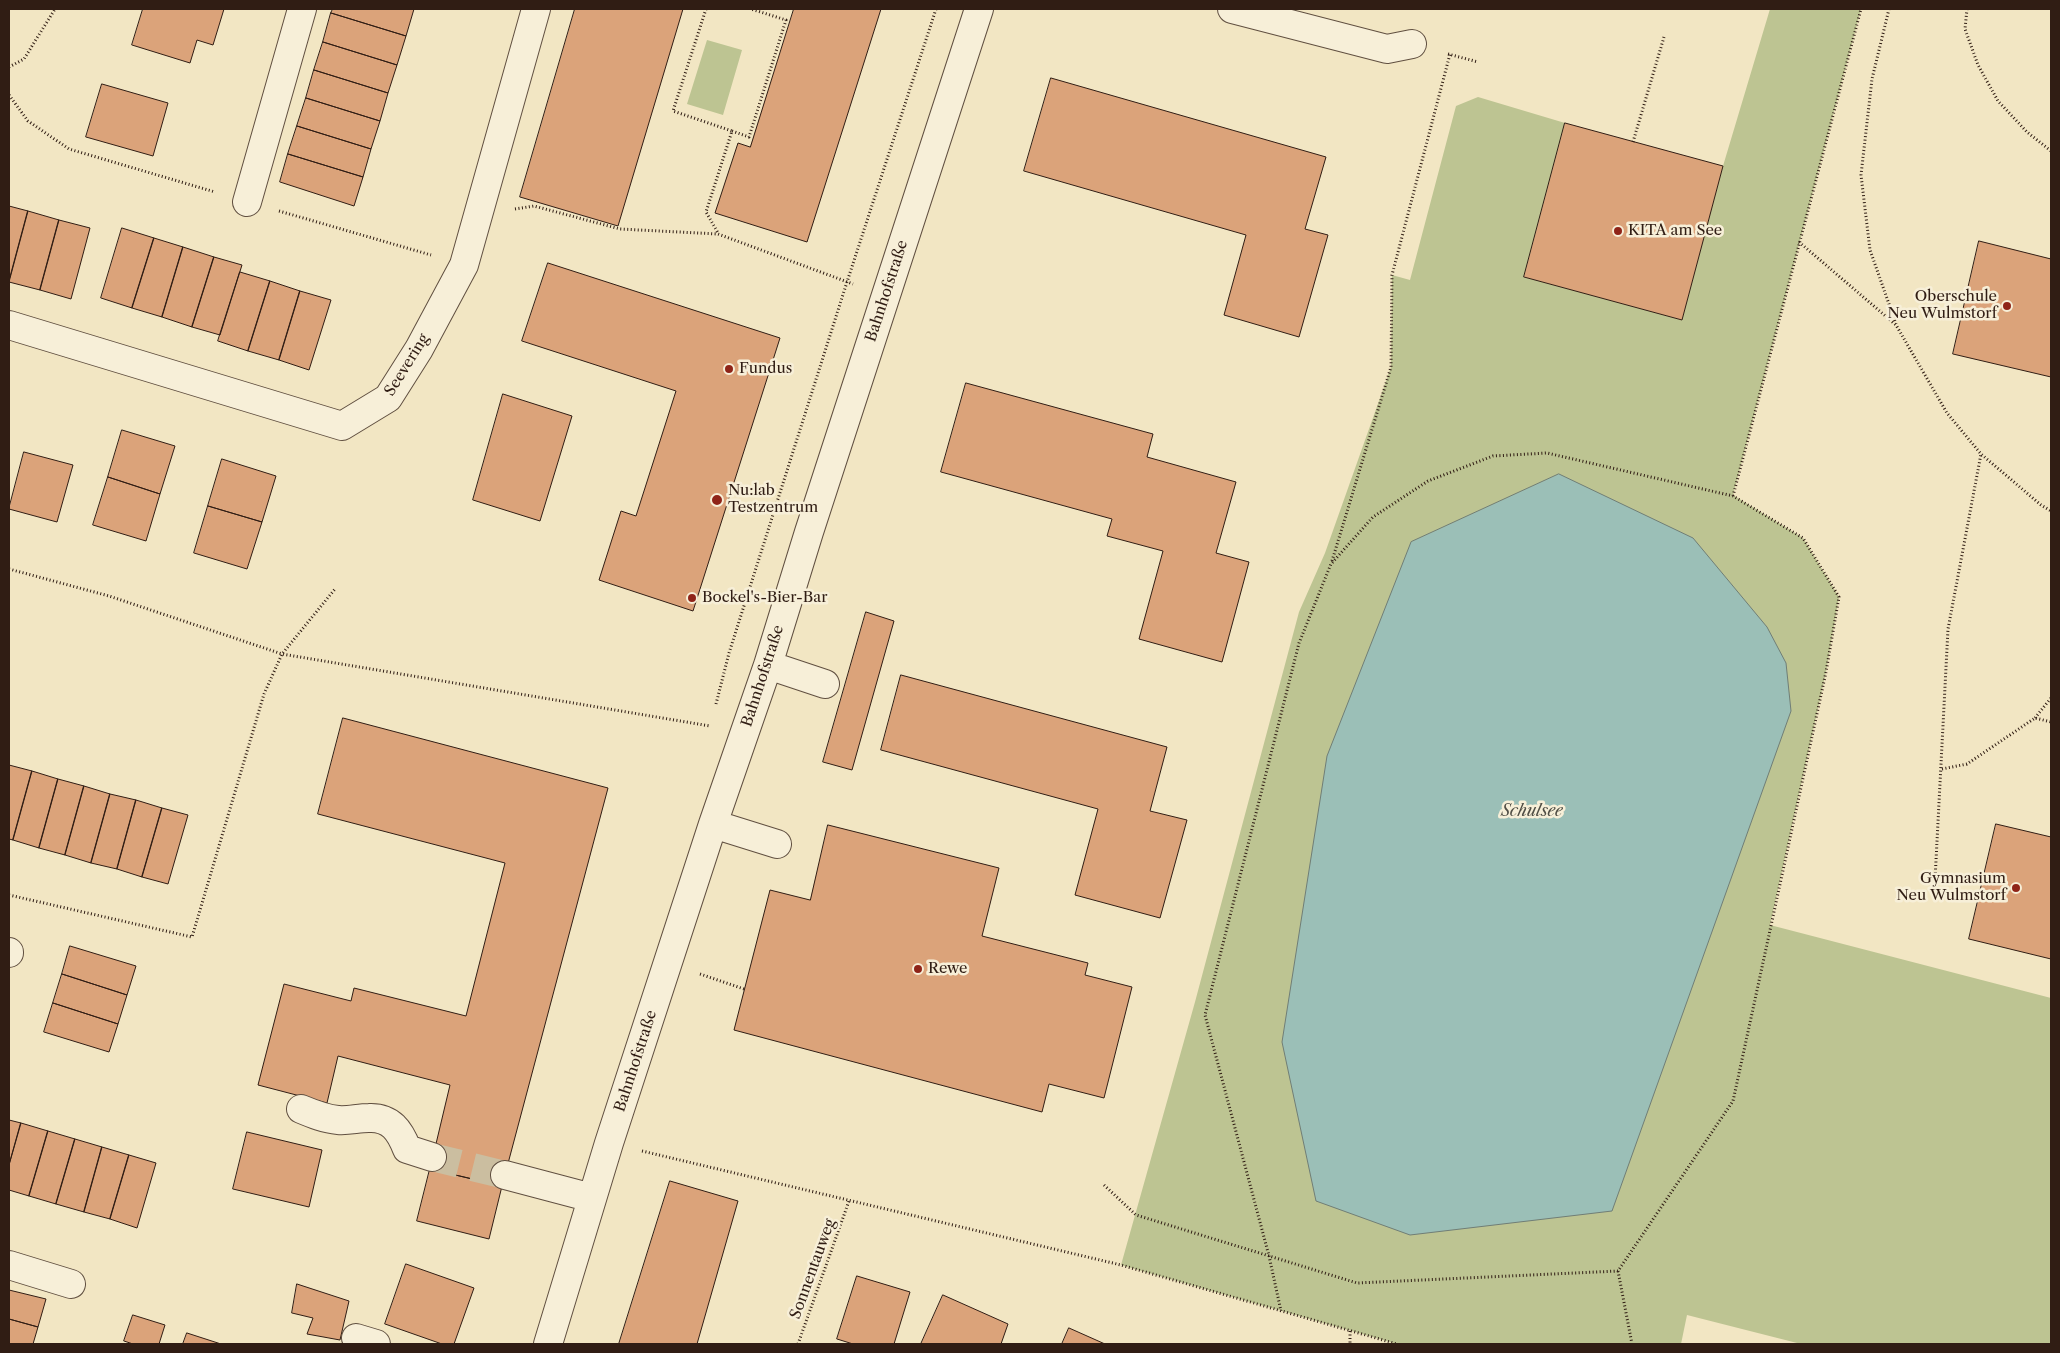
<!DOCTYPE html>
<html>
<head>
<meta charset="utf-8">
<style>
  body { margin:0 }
  #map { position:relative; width:2060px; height:1353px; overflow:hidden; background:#f2e6c3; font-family:"Libre Caslon Text",serif }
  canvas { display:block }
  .frame { position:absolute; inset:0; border:10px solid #301d14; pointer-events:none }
</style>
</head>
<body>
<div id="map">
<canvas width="2060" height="1353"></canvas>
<div class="frame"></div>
</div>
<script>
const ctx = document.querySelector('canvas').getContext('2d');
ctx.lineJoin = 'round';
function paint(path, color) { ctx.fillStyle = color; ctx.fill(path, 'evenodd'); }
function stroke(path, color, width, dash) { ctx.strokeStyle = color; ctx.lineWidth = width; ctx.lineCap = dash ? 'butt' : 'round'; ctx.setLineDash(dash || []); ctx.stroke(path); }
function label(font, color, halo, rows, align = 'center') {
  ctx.font = font + ' "Libre Caslon Text",serif'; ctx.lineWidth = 5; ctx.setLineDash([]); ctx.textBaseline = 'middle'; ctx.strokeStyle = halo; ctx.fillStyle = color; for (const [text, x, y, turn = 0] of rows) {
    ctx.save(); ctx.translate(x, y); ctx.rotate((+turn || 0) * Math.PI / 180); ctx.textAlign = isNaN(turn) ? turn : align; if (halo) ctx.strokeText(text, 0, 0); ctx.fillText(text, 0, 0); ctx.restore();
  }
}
paint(new Path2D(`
  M1770,9H1861L1733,495L1803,538L1839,597L1826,672L1770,925L2051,998V1344H1801L1687,1315L1681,1344H1397L1121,1265L1195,1002L1299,612L1325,553L1391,367L1392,275L1410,280L1456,106L1478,97L1565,123L1524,277L1682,320L1723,166Z
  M707,40L742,50L723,115L687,104Z`), '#bdc492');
const water = new Path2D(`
  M1559,474L1693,538L1767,627L1786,663L1791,711L1612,1211L1410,1235L1316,1201L1282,1042L1327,756L1411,542Z`);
paint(water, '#9bbfb7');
stroke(water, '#707e76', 1);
const building = new Path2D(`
  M143,9H224L213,45L197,40L190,63L132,45Z
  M333,9H414L406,36L331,13Z
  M575,9H683L618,226L520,197Z
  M794,9H881L807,242L715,213L738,143L750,147Z
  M331,13L406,36L397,65L323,42Z
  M323,42L397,65L388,93L314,70Z
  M314,70L388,93L380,121L306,98Z
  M1051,78L1326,157L1305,229L1328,235L1299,337L1224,315L1246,235L1024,171Z
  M102,84L168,103L153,156L86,137Z
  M306,98L380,121L371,149L297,126Z
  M1565,123L1723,166L1682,320L1524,277Z
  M297,126L371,149L363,177L288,154Z
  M288,154L363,177L354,206L280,182Z
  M9,206L28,211L9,282Z
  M28,211L59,220L40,290L9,282Z
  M59,220L90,228L71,299L40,290Z
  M122,228L154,238L132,308L101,298Z
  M154,238L183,247L162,317L132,308Z
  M1979,241L2051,259V377L1953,354Z
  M183,247L214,257L192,327L162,317Z
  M214,257L242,265L220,335L192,327Z
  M548,263L780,338L693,611L599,580L621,511L636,516L676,391L522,341Z
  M240,272L270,281L248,351L218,341Z
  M270,281L300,291L279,360L248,351Z
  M300,291L331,300L309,370L279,360Z
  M966,383L1153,434L1147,457L1236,482L1216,553L1249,562L1222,662L1139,639L1163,551L1107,536L1112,519L941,472Z
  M503,394L572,416L540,521L473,500Z
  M122,430L175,446L160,494L108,477Z
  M24,452L73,465L57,522L9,509Z
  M222,459L276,476L262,522L208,506Z
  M108,477L160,494L146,541L93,525Z
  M208,506L262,522L247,569L194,553Z
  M866,612L894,621L852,770L823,762Z
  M901,675L1167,747L1150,811L1187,820L1160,918L1075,895L1098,809L881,750Z
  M343,718L608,788L502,1186L430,1169L450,1085L338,1056L327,1103L258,1085L284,984L351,1001L354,988L466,1016L505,863L318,814Z
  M9,765L32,771L13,840L9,839Z
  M32,771L58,779L39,848L13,840Z
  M58,779L84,786L65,855L39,848Z
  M84,786L110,794L91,863L65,855Z
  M110,794L136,800L117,869L91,863Z
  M136,800L162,808L142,877L117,869Z
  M162,808L188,815L168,884L142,877Z
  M1996,824L2051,837V959L1969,939Z
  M828,825L999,868L982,936L1088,963L1085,975L1132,987L1104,1098L1049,1084L1042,1112L734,1030L770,890L810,900Z
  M70,946L136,966L127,995L62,974Z
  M62,974L127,995L118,1024L53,1003Z
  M53,1003L118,1024L109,1052L44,1032Z
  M9,1120L21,1123L9,1165Z
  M21,1123L48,1131L29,1196L9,1190V1165Z
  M48,1131L75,1139L56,1204L29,1196Z
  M247,1132L322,1150L309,1207L233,1189Z
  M75,1139L102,1147L84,1212L56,1204Z
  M102,1147L129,1155L110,1219L84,1212Z
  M129,1155L156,1163L137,1228L110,1219Z
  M430,1169L502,1186L489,1239L417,1221Z
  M670,1181L738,1201L697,1344H619Z
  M406,1264L474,1288L454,1344H442L385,1324Z
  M857,1276L910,1292L894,1344H853L837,1339Z
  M297,1284L349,1301L340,1340L307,1334L313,1318L292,1313Z
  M9,1290L46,1299L38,1327L9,1319Z
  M943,1295L1008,1324L1001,1344H921Z
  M133,1315L165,1325L159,1344H133L124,1341Z
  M9,1319L38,1327L33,1344H9Z
  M1069,1328L1105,1344H1062Z
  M187,1333L221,1344H183Z`);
paint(building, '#dba37a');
stroke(building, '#301d14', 1);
stroke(new Path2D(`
  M432,1157L505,1175`), '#cbbea0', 28, [28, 14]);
const minor = new Path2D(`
  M1232,9L1387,49L1412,44
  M247,202L302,9
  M9,325L342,426L388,398L419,349L464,265L536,9
  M768,665L825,684
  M713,824L777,844
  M9,952V953
  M301,1109C313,1114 325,1119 338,1120C348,1121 358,1118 369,1118C391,1117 400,1131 407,1149L432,1157
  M505,1175L592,1198
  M9,1265L71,1284
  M356,1338L376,1344
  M548,1344L609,1143L713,824L768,665L809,532L979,9`);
stroke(minor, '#604f40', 30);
stroke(new Path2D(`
  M706,9L673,111L732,131L706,212L718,233
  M1889,9L1872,79L1861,175L1870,250L1896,324
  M1967,9L1965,29L1978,65L1998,101L2027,132L2051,151
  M1448,54L1478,62
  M9,67L24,59L55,9
  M9,95L28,121L69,149L215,192
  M732,131L749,137L786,20L751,9
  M1633,142L1664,37
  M515,209L534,206L620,229L718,234L853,284
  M279,211L431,255
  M1799,242L1896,325L1947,413L1981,454L2041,505L2051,511
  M1733,496L1861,9
  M1332,561L1391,367L1392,275L1450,54
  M9,569L109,596L282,654L710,726
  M716,704L729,653L847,282L936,9
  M2035,718L2051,698
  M1942,769L1967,764L2035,718L2051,722
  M1935,880L1948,629L1981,454
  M9,895L192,937L264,694L282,654L335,589
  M700,974L744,989
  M642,1151L1121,1265L1397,1344
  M1104,1185L1136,1215L1357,1283L1618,1271L1733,1101L1826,672L1839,597L1803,538L1733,496L1547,453L1493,456L1428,481L1373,517L1331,564L1299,643L1205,1015L1269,1256L1281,1311
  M1618,1271L1632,1344
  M1350,1331V1344
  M798,1344L849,1201`), '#301d14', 3, [1, 2.5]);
stroke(minor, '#f7efd8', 28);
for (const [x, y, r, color] of [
  [1618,231,5,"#8f2418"],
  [2007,306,5,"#8f2418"],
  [729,369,5,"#8f2418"],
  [717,500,6,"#8f2418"],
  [692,598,5,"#8f2418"],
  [2016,888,5,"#8f2418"],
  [918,969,5,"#8f2418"]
]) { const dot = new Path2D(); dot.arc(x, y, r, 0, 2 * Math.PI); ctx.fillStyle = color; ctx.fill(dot); stroke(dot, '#f7efd8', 2); }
label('15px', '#301d14', '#f7efd8', [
  ["KITA am See",1628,231],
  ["Oberschule",1997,297,"right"],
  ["Neu Wulmstorf",1997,314,"right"],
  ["Fundus",739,369],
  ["Nu:lab",728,491],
  ["Testzentrum",728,508],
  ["Bockel's-Bier-Bar",702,598],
  ["Gymnasium",2006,879,"right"],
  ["Neu Wulmstorf",2006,896,"right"],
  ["Rewe",928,969]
], 'left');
label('15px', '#301d14', '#f7efd8', [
  ["Bahnhofstraße",887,291,-72],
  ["Seevering",407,365,-58],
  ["Bahnhofstraße",763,676,-72],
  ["Bahnhofstraße",636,1061,-72],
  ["Sonnentauweg",813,1269,-70]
]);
label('italic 16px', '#504e45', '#f7efd8', [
  ["Schulsee",1532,811]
]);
</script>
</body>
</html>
